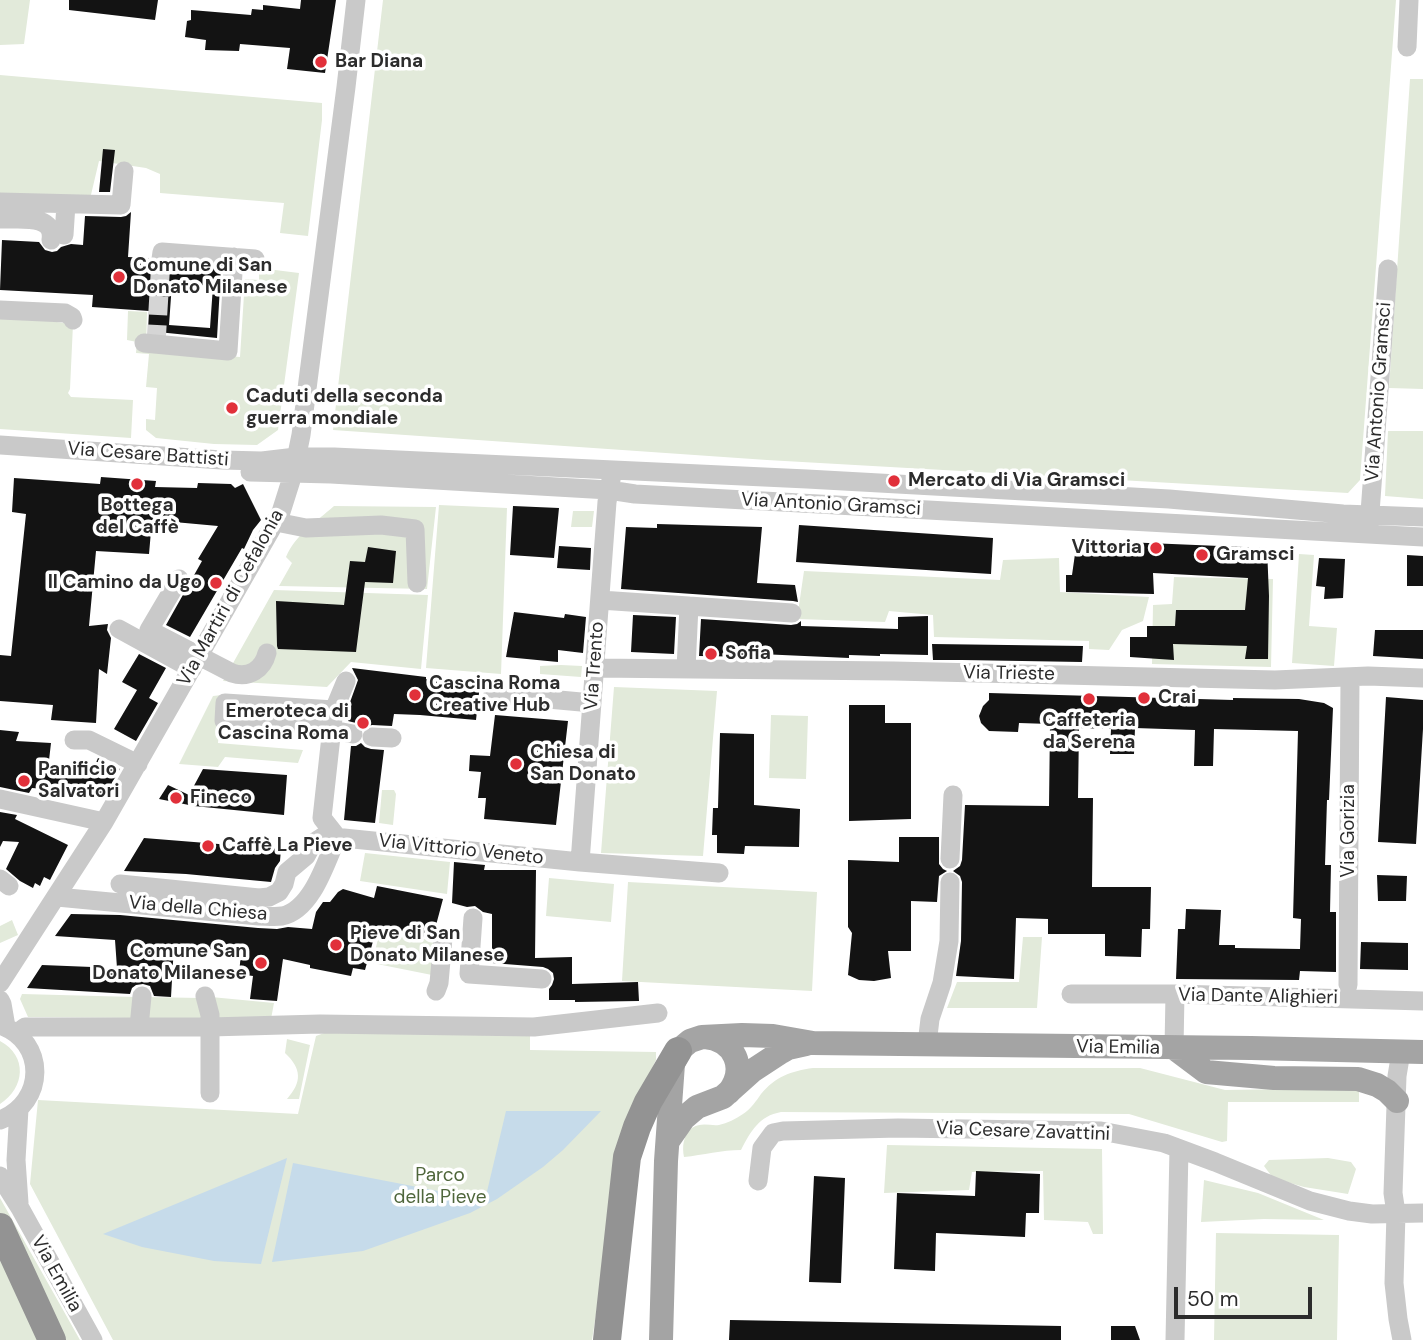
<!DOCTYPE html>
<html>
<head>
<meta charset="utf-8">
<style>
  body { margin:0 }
  #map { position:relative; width:1423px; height:1340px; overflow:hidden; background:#fff; font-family:"DM Sans",sans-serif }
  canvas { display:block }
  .scale { position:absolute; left:1174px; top:1287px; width:138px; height:32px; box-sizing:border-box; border:4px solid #2c2c2c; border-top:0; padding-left:9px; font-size:21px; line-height:24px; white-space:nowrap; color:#2c2c2c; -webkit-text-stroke:5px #fff; paint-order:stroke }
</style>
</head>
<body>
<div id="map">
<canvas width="1423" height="1340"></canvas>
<div class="scale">50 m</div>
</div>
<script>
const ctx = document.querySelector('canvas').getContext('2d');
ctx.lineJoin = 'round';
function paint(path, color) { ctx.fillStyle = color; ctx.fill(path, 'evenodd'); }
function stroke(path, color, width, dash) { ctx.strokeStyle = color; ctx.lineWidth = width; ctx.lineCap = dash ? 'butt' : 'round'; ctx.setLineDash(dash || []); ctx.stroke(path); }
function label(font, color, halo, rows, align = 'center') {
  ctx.font = font + ' "DM Sans",sans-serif'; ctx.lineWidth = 7; ctx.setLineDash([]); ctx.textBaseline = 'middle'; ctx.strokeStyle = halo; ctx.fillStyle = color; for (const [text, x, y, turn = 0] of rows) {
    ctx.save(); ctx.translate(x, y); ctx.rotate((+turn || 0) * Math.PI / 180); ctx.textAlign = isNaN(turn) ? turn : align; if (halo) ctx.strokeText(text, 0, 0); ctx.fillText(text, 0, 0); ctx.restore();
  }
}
paint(new Path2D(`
  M0,0H30L24,44L0,45Z
  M383,0H1396L1360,480L1348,493L767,460L333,430Z
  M0,75L322,103V120L308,236L280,233L284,203L160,193V174L146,168L99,161L90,199L0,195Z
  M1410,79H1423V389L1389,388Z
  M259,268L299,273L278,430L257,445L214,444L156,438L146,430V419L155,420L157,388L146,387L149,354L136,353L137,342L127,340L128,311L147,312L146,349L240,357L245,279L259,280Z
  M0,315L73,324L70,389L68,393L71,397L133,400L131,438L0,429Z
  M1388,431H1423V499L1385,496Z
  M439,505L507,508L501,674L426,668Z
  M334,506L436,507L427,589L279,586L292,563L286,557C296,534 316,522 334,506Z
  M573,511H594L592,527H571Z
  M1299,554L1314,555L1309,626L1337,628L1334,666L1292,663Z
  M1059,558L1060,592L1149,597L1143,621L1122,630L1109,650L1089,649V641L934,637L933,615L889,611L885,622L797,619L804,571L1000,580L1003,560Z
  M1174,577L1273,579L1271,667L1152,664L1153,605L1172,604Z
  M274,590L428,595L421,669L351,662L327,687L223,681Z
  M561,665L582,666L581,677L540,674V666Z
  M614,687L717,691L703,856L601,853Z
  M222,695L218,743L303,750L298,763L225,757L218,767L179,764L213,696Z
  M771,715L808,716L806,779L769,778Z
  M382,790H394L396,794L393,825L379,823Z
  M365,853L450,862L447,894L360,881Z
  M549,878L614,884L611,922L546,916Z
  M628,882L817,892L812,991L622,981Z
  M12,920L18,935L0,943V926Z
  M380,931L440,942L432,975L372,963Z
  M1023,937H1042L1037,1008H947L957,982H1019Z
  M22,994L136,997L135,1018L28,1017L20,999Z
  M145,997L200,998L203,1018H145Z
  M211,997L274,1003L271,1019H217Z
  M327,1032L530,1036V1050L656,1052V1060L626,1122L592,1340H113L30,1184L38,1100L298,1114L316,1036Z
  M287,1039L310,1045L299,1099H287C302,1082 302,1069 285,1053Z
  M0,1041C28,1056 25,1088 0,1104Z
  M813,1068H1140L1225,1090L1359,1088V1102H1228L1227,1141L1222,1142L1129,1114L781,1112C759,1116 751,1131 741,1150C722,1150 703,1155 684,1157C682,1147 683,1135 692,1128C701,1122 710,1126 719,1125C727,1123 736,1119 743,1114C751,1109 756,1101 761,1094C775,1077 791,1071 813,1068Z
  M887,1145L1102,1149L1103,1234H1093L1088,1222L1044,1220L1043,1171L972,1172L969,1190L884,1193Z
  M1328,1158L1351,1162L1356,1169L1348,1194L1304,1187L1273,1178L1264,1166L1269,1160Z
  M1204,1180L1258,1193L1324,1220L1264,1219L1201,1222Z
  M0,1198L80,1340H61L0,1213Z
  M1216,1233L1339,1235L1337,1340H1214Z
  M0,1254L38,1340H0Z`), '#e2eada');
paint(new Path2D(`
  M506,1111H601L563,1150L543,1167L497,1199L470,1213L363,1251L272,1262L293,1163L485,1200Z
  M287,1158L261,1264L214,1261L142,1247L103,1234Z`), '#c6dbea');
paint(new Path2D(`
  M69,0H158L155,20L69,10Z
  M301,0H336L325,73L287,69L290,48L240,44L239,51L205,50L206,40L185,37L187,21L191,20V10L251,15L252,9L263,10V5L300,9Z
  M103,149L115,150L110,192H99Z
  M131,212L128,257L149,258L150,264L153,268L160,271L166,270L171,265L221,269L217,338L148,331L149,311L92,307L93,295L0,290L2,240L39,242L45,250L52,252L57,251L61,247L71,244L83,245L85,216L121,217L126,216ZM172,283L213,286L210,328L169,325Z
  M101,477L156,481L155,487L197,488L198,483L231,484L235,488L243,484L261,520L253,530L244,549L242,548L190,637L166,625L202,561L198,559L218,526L152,520L149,554L96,551L89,626L108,624L107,630L111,638L107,674L99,669L96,723L51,720L53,705L0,701V655L11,656L26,514L12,512L14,478L100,484Z
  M513,506L559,508L554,558L510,555Z
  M657,524L762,527L757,583L795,585L798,602L793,601L621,589L626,527L657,528Z
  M799,525L993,538L991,574L796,562Z
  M1077,540L1267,548L1269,596L1268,659H1245L1247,646L1173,644L1174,660L1130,657V637H1147V626H1175L1176,610H1245L1248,578L1153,573L1154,594L1066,592V575H1072Z
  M559,546L591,548L590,570L557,568Z
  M368,547L396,551L393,583L365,582L356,652L278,649L277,646L276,601L344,605L350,561L365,562Z
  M1407,555L1423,556V586H1407Z
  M1319,558L1345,559L1343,598L1324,599L1325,587L1316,586Z
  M514,612L564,618L565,614L586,617L583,653L558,650V662L506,657Z
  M633,615L676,617L674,654L631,652Z
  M928,616V655L880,654V656L849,655V658L760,654V657L699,656L701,619L791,625L797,624L801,621V626L898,629V617Z
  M1375,630H1423V659L1373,656Z
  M932,644L1083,646L1082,662L962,660H933Z
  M139,654L166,668L149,698L158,703L136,741L114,729L137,690L122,682Z
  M352,668L426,677V679L480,684L476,720L420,715L394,714L392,726L372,725L364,728L360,724L348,721L349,705L358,680Z
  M989,693L1233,700V698L1299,699L1324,703L1333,708L1329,800H1327L1325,865H1331L1330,912H1336V972L1300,971L1299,980L1176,979L1178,929H1185L1186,909L1221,910L1219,945H1235V948L1300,949L1301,919L1293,918L1298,731L1214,729L1213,766H1194L1195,730L1135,728L1134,754H1110L1111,729L1079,728L1078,798H1093L1092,887H1151L1150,929H1142L1141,957L1105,956V934H1048V919L1016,918L1014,979L956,976L961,941L962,882L960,876L953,871L960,866L962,860L965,805L1049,806L1050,724L1019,723L1018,732L989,731L981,723L979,716L983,706L989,700Z
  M1386,697L1423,700V729L1416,844L1378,842Z
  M849,705H885V723H911V819L849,821Z
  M495,715L568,721L556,825L484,819L486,798H478L481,772L469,771L470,755L490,756Z
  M0,730L19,732L16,741L51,743L48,769L94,767L98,758L120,769L102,800L71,797L72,791L32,788L29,793L0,787Z
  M720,733L754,734V805L800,809L799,847L745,846L744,854L717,853V835H712L713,808H718Z
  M361,743L365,747L371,749L384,750L375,823L344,820L351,746H356Z
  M203,769L287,775L284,815L194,806L159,799L168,785L189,795Z
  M0,812L17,815L15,819L68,845L50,880L44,877L40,886L35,883L33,888L20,881L6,869L19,842L3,841L0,847Z
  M899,837H939V864L943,869L947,871L939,876L937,902L911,901V951H888L891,978L874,981L859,980L848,975L852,933L848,927V860L899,862Z
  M144,838L281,849L280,861L275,868L271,882L186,874L124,871Z
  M454,862L485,865L484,870H536L535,958L572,957V984L638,982L639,1001L575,1002V1000H549V989L552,985L554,979L553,973L548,969L543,967L492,963V914L483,912L475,906L467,907L452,903Z
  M1377,875L1407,876L1406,901H1378Z
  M377,886L443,899L435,929L431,938L377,927L365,970L353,968L351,976L310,968V965L283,959L277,1001L250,999L253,976L239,974L241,953L174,945L171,997L154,996L150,986L143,984L136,985L132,988L130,994L27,988L42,965L117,968L115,940L55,936L71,914L120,915L258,928L277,929L288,927L312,929L316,912L323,902H330L338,892L343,889L374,898Z
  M1361,942L1408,943V970L1360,969Z
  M976,1171L1040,1174L1039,1213H1026L1025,1237L936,1233L935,1271L894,1269L897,1193L975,1196Z
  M814,1176L845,1178L841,1283L809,1282Z
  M730,1320L1061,1326V1340H729Z
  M1111,1326H1135L1140,1340H1111Z`), '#131313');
stroke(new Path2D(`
  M156,344L161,259`), '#d5d5d5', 19, [19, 10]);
stroke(new Path2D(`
  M1407,47L1409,0
  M0,202L121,205L124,171
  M0,219C18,220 55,213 51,240
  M64,235L66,204
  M161,259L162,252L255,259
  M0,310L65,313L72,317L73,320
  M144,343L228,351L234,257
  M0,445L222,460L262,461L296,457H334L807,479L1169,499L1343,514L1423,517
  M250,472L331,474L609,490L635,494L1423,537
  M276,522L306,528L381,525L415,529L417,583
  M1369,526L1388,269
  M179,579L149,630L232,673C249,679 263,669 267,653
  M600,600L792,613
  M119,629L192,669
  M594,668L894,671L1275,680L1368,676L1423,678
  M686,669L689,606
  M346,681L334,710L225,703L224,721L332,730L353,734
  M493,694L592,703
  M333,718L322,818L337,837
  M372,737L392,738
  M74,740H89L138,764
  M0,799L104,822
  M950,859L953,795
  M580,862L607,502L611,480
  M0,879L9,886
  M120,884L259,898L269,897L279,892L284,884L287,872L306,856L313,843L324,836L580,862L719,873
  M57,897L259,916C266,916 275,917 282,916C312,910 326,862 337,837
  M473,918L469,974L542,979
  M0,983L104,822L281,512L293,474L301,435L346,87L356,0
  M1348,985L1350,678
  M436,991L439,983L443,938
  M1071,994H1175L1423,1001
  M205,996L210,1015V1093
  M0,1000L2,1004L6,1027
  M0,1025C47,1041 46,1103 0,1120
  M139,1027L142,996
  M17,1033L25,1027H210L320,1024L534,1027L658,1013
  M927,1044L930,1019L942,983L949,941L950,882
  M1174,1048L1175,994
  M1401,1052L1397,1076L1393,1193L1396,1213L1394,1283L1398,1319L1402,1340
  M19,1109L16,1160L19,1203
  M0,1176L20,1208L93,1340
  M758,1181L762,1148L773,1133L783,1131L898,1128L1101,1131L1164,1143L1215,1162L1310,1201L1349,1211L1372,1214L1423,1213
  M1175,1340L1179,1149`), '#c9c9c9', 19);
stroke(new Path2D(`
  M705,1037C735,1040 747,1068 729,1092
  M1174,1048L1206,1072L1274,1078L1358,1079L1377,1085L1387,1091L1397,1101
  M668,1141L684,1118L697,1107L723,1097L752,1071L781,1052L788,1048L806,1044
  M661,1340L666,1161L673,1064L678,1051L690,1041L702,1037L742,1035L773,1036L813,1043L1251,1048L1423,1052`), '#a4a4a4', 24);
stroke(new Path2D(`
  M0,1227L52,1340
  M607,1340L627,1157L637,1127L648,1102L678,1051`), '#939393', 28);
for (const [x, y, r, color] of [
  [321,62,7,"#e1303a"],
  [119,277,7,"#e1303a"],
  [232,408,7,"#e1303a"],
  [894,481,7,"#e1303a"],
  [137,484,7,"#e1303a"],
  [1156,548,7,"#e1303a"],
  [1202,555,7,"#e1303a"],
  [216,583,7,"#e1303a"],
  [711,654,7,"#e1303a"],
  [415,695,7,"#e1303a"],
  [1144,698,7,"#e1303a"],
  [1089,699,7,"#e1303a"],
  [363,723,7,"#e1303a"],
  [516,764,7,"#e1303a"],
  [24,781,7,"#e1303a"],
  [176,798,7,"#e1303a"],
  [208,846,7,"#e1303a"],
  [336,945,7,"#e1303a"],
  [261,963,7,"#e1303a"]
]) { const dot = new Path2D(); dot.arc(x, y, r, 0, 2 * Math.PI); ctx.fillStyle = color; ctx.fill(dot); stroke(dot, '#fff', 2.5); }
label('bold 19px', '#2c2c2c', '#fff', [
  ["Bar Diana",335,62],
  ["Comune di San",133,266],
  ["Donato Milanese",133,288],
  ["Caduti della seconda",246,397],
  ["guerra mondiale",246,419],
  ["Mercato di Via Gramsci",908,481],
  ["Bottega",137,506,"center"],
  ["del Caffè",137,528,"center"],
  ["Vittoria",1142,548,"right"],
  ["Gramsci",1216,555],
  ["Il Camino da Ugo",202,583,"right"],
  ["Sofia",725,654],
  ["Cascina Roma",429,684],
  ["Creative Hub",429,706],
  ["Crai",1158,698],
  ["Emeroteca di",349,712,"right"],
  ["Cascina Roma",349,734,"right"],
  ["Caffeteria",1089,721,"center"],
  ["da Serena",1089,743,"center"],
  ["Chiesa di",530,753],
  ["San Donato",530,775],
  ["Panificio",38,770],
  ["Salvatori",38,792],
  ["Fineco",190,798],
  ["Caffè La Pieve",222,846],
  ["Pieve di San",350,934],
  ["Donato Milanese",350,956],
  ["Comune San",247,952,"right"],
  ["Donato Milanese",247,974,"right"]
], 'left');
label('19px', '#2c2c2c', '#fff', [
  ["Via Antonio Gramsci",1379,392,-86],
  ["Via Cesare Battisti",148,455,4],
  ["Via Antonio Gramsci",831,505,3],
  ["Via Martiri di Cefalonia",231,598,-61],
  ["Via Trento",595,666,-86],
  ["Via Trieste",1009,674,1],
  ["Via Gorizia",1349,831,-90],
  ["Via Vittorio Veneto",461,850,6],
  ["Via della Chiesa",198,909,5],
  ["Via Dante Alighieri",1258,997,1],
  ["Via Emilia",1118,1048,1],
  ["Via Cesare Zavattini",1023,1132,2],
  ["Via Emilia",56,1274,61]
]);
label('19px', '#4f663b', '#fff', [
  ["Parco",440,1176],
  ["della Pieve",440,1198]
]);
</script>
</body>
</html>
